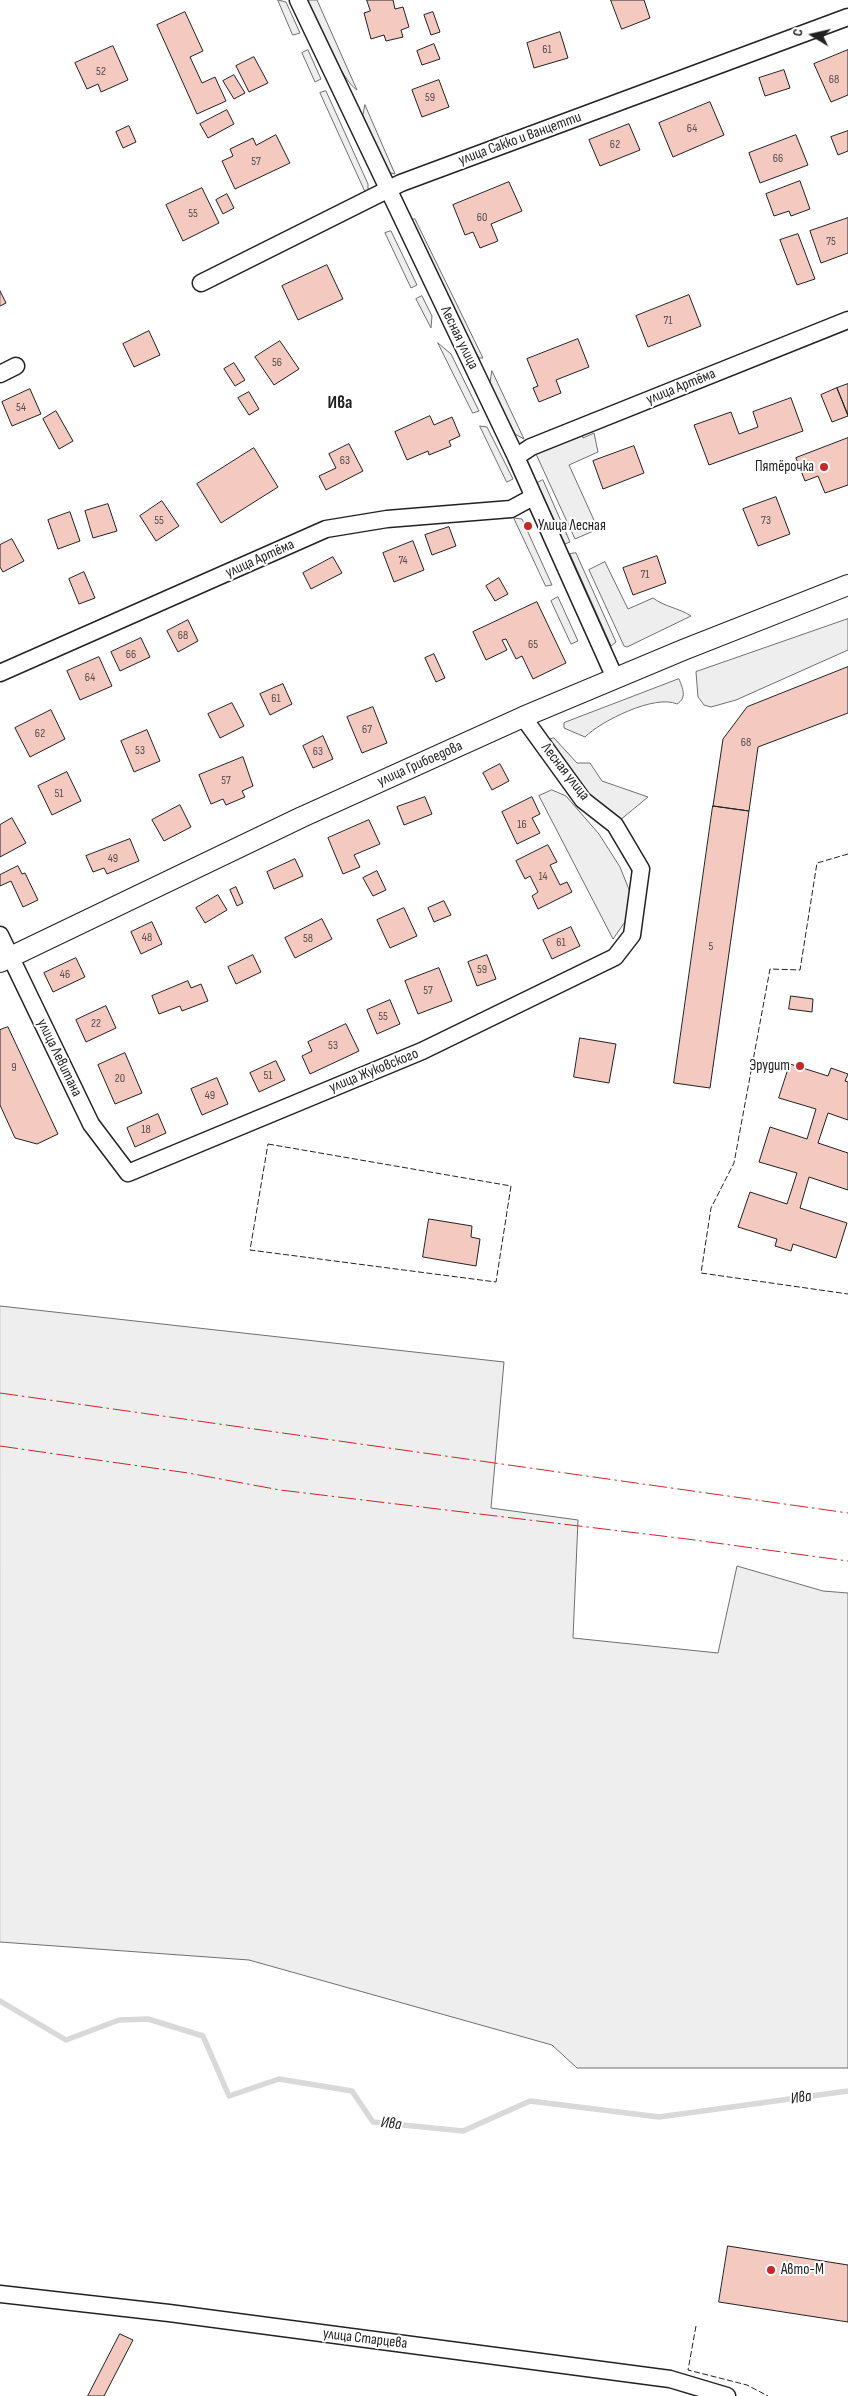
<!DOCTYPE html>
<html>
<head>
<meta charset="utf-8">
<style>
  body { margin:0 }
  #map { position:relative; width:848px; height:2396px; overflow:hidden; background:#fff; font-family:"Sofia Sans Condensed",sans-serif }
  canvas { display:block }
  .north { position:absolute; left:788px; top:10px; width:50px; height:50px; -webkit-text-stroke:4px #fff; paint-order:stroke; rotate:279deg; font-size:14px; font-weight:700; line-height:20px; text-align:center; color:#222 }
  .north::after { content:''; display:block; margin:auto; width:18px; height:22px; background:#222; clip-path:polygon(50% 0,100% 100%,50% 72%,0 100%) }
</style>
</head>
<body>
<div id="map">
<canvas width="848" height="2396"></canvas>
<div class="north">С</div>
</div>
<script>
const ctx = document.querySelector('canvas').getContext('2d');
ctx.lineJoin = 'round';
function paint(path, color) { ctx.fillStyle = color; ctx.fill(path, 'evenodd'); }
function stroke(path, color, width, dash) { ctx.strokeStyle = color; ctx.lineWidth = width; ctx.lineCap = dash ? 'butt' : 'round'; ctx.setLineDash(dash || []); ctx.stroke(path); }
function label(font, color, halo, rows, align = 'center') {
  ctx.font = font + ' "Sofia Sans Condensed",sans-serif'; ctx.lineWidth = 4; ctx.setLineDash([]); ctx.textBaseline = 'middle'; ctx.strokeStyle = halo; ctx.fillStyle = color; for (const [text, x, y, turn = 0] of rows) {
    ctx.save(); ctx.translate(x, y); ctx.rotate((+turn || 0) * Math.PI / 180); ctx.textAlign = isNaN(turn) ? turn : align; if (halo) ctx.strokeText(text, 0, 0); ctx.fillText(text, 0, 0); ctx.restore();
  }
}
const green = new Path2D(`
  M278,0L286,2L300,33L293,35Z
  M307,0H317L357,90C341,80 317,20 307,0Z
  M308,50L321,79L315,82L302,53Z
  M326,91L368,184V193L366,194L320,93Z
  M365,105L395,174L386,172L363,116Z
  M415,219L483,358H479L472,346L409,221Z
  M391,231L417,285L411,288L385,233Z
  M422,296L432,316L431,328L416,299Z
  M438,343L451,354L479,411L473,413Z
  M492,371L524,439L515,434L490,384Z
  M480,426L487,427L513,479L507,482Z
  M582,432L583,438L594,433L598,452L569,465L598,529L575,539L536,454Z
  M543,480L570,542L565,544L537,483Z
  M514,518L522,519L552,585L546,586Z
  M576,553L616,642L611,646L570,554Z
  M605,562L628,609L653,598C665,607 679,608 691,616L627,647L624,646L589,570Z
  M558,597L578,641L571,644L551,601Z
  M848,619V650L736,700L711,707L704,705L698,697L696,672Z
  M679,679C683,689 687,698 677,704C655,694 601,721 585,737L564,728V723Z
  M554,738L577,763H590L602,781L648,797L619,821L601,811L546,741Z
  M552,790L566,796L599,834L620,867L630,892L629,916L613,939L539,796Z
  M0,1306L504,1362L491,1508L578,1520L573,1638L718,1653L737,1566L823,1591L848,1593V2068H577L552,2045L249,1960L0,1942Z`);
paint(green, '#eee');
stroke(green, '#6f6f6f', 1);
stroke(new Path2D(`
  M0,2001L66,2040L119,2020L148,2019L203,2036L229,2096L279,2079L352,2091L373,2122L463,2131L530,2101L659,2117L848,2091`), '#d9d9d9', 5.5);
const building = new Path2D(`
  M367,0H393L395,9L403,7L409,27L401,30L403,37L386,41L384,35L371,39L364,13L370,11Z
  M611,0H644L650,18L622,29Z
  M185,12L203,51L190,57L202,83L215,77L226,101L197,114L157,25Z
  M433,12L440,32L431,35L424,15Z
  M560,32L568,58L534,68L527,43Z
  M434,44L440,59L422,65L417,51Z
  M113,46L128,80L101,92L98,84L87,89L75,63Z
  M848,50V95L831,102L814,64Z
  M254,57L268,83L249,92L236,66Z
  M784,70L790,88L765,96L759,78Z
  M234,75L245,93L234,99L223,81Z
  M439,80L449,107L422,117L412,90Z
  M710,102L724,135L673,157L659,123Z
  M227,110L234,124L208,138L200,124Z
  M629,124L640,150L600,166L589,140Z
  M129,126L136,142L123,148L116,132Z
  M848,131V151L838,155L831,137Z
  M276,135L290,163L235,189L222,161L233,156L230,149L253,138L256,145Z
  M796,135L808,165L760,183L749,153Z
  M800,181L810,209L791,216L789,211L774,216L766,194Z
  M509,182L522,211L491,224L498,241L480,248L473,232L465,235L453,205Z
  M202,188L219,223L183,241L166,205Z
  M227,194L234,208L223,214L216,200Z
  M848,218V253L821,263L810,231Z
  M798,234L815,279L797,285L780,240Z
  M327,265L343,299L298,320L282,286Z
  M0,291L6,303L0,306Z
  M689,295L701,326L648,347L636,316Z
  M149,331L160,355L134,367L123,344Z
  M578,339L589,367L556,380L561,393L539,402L533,388L538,386L527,359Z
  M280,341L299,369L274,385L255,357Z
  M234,363L245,380L235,386L224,369Z
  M848,384V415L837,388Z
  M837,388L848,416L832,422L821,395Z
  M30,389L41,414L12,426L2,402Z
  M249,392L259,409L249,415L238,398Z
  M791,398L803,431L709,465L694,425L731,412L739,434L758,427L753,412Z
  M56,411L73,441L59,449L43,419Z
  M430,416L434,425L452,417L460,436L449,441L451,446L429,455L428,451L407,460L395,432Z
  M848,438V485L825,493L818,476L805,481L796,458Z
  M349,444L363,471L326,490L319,476L336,468L329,454Z
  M634,446L644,473L603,489L593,461Z
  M254,448L278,487L221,523L197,484Z
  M776,497L790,534L758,546L743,509Z
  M162,501L179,526L156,541L140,516Z
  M108,504L117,531L93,538L85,511Z
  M70,512L80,541L58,549L48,520Z
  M449,527L456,546L432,555L425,535Z
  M12,539L24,561L3,572L0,567V545Z
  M413,541L424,570L394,582L383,553Z
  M657,556L666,583L633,595L623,568Z
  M333,557L342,573L311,589L303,573Z
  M84,572L95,598L79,604L69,579Z
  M499,578L508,594L495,601L486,586Z
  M537,602L566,663L533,679L522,656L516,659L506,639L502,640L507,650L486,660L473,632Z
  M188,620L198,641L178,652L167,631Z
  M141,638L150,657L120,671L111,652Z
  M434,654L445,678L436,682L425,658Z
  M99,657L112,686L80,700L67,671Z
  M848,667V713L758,747L749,811L713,806L723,739L747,707Z
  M283,684L292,704L270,715L260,694Z
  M232,703L244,726L220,738L208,714Z
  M373,707L387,743L362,753L347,717Z
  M51,710L65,739L30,757L15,728Z
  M147,730L160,761L134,772L121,741Z
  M323,736L333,759L313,768L303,746Z
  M243,757L253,786L242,791L245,797L226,805L223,799L211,804L199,775Z
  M500,764L509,781L492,790L483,773Z
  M67,772L81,801L52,815L38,786Z
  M425,797L432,814L404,825L397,807Z
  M532,797L540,814L532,818L540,833L517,844L502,812Z
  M180,805L191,827L164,841L152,820Z
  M713,806L749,811L710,1088L674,1083Z
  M12,818L26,843L0,857V825Z
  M369,820L380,844L354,855L360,867L343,874L328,838Z
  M130,839L139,861L107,874L104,868L93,872L86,856Z
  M548,845L557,862L550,865L560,885L567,882L572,892L538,909L532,896L538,892L530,876L525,879L516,861Z
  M295,859L303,876L274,889L267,872Z
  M18,866L22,874L25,873L38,900L23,907L11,881L0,886V875Z
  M377,871L386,890L373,896L363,878Z
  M236,887L243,903L237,906L230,890Z
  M218,895L227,910L205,923L196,908Z
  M444,901L451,915L434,922L428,908Z
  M404,908L417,936L390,948L377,920Z
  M322,919L332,939L295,958L285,938Z
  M152,922L162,944L141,954L131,932Z
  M571,927L580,946L552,959L543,940Z
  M253,955L261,972L236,984L228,967Z
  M487,955L496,979L477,986L468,962Z
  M76,958L85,977L53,992L44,973Z
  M439,968L452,1001L418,1014L405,981Z
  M188,981L191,988L201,984L208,1001L182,1011L180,1006L159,1014L152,996Z
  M791,996L813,999L812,1012L789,1009Z
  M390,1000L400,1024L377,1034L367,1010Z
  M106,1006L116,1028L86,1042L76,1020Z
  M346,1024L359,1051L310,1074L302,1056L312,1051L308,1042Z
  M8,1027L58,1134L37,1144L15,1138L0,1105V1030Z
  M580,1038L616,1044L609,1083L574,1077Z
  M125,1053L142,1093L115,1104L98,1065Z
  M276,1061L285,1080L259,1092L250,1073Z
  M790,1064L828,1076L831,1068L848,1074L845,1081L848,1082V1120L828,1113L818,1143L848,1153V1190L809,1177L800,1208L847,1223L836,1258L793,1244L791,1251L775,1246L777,1239L738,1227L750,1192L787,1204L797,1173L759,1162L770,1127L807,1139L816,1109L779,1098Z
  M217,1078L228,1104L202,1115L191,1089Z
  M158,1114L166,1133L135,1147L127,1128Z
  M429,1219L472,1226L471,1237L480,1239L476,1266L423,1257Z
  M728,2246L848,2265V2322L719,2302Z
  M120,2334L133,2340L104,2396H88Z`);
paint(building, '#f3c9c0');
stroke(building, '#222', 1);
const minor = new Path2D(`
  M298,0L516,457L615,678
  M201,283L401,183L848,17
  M0,374L16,366
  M516,457L531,447L848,320
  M0,673L326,529L387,519L511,509L533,497
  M0,935L91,1124L128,1173L422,1051L615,957L632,935L641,869L615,825L583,800L523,717
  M0,2294L169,2313L670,2379L727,2396`);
const tertiary = new Path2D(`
  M0,962L302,817L523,717L683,650L848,585`);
stroke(minor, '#222', 19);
stroke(tertiary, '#222', 22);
stroke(minor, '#fff', 16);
stroke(tertiary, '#fff', 20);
stroke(new Path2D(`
  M848,854L817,863L800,970L770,969L734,1163L711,1208L701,1273L848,1294
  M268,1144L511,1186L496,1282L250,1250Z
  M696,2326L688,2370L747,2385L768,2396`), '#222', 1, [6, 2.5]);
stroke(new Path2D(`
  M0,1393L848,1513
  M0,1446L188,1473L280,1490L687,1539L848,1561`), '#c62828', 1, [18, 4, 2.5, 4]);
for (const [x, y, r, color] of [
  [824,467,5,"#c62828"],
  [528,526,5,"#c62828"],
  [800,1066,5,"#c62828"],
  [771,2270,5,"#c62828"]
]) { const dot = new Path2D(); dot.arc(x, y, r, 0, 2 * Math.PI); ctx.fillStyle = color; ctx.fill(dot); stroke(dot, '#fff', 2); }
label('12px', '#564c4a', null, [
  ["61",547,50],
  ["52",101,72],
  ["68",834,80],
  ["59",430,98],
  ["64",692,129],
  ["62",615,145],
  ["66",778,159],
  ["57",256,162],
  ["55",193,214],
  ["60",482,218],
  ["75",831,242],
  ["71",668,321],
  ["56",277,363],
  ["54",21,408],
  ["63",345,461],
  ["55",159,521],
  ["73",766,521],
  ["74",403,561],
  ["71",645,575],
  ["68",183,636],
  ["65",533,645],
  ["66",131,655],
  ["64",90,678],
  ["61",276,699],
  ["67",367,730],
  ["62",40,734],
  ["68",746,743],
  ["53",140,751],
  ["63",318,752],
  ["57",226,781],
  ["51",59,794],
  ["16",522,825],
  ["49",113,859],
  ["14",543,877],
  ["48",147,938],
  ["58",308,939],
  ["61",561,943],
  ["5",711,947],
  ["59",482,970],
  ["46",65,975],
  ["57",428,991],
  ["55",383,1017],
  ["22",96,1024],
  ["53",333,1046],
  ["9",14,1068],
  ["51",268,1076],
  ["20",120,1079],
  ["49",210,1096],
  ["18",146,1130]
]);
label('15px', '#222', '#fff', [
  ["улица Сакко и Ванцетти",520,139,-20],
  ["Лесная улица",459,338,64],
  ["улица Артёма",681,387,-22],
  ["улица Артёма",260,559,-24],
  ["улица Грибоедова",420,764,-24],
  ["Лесная улица",565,772,52],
  ["улица Левитана",59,1058,64],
  ["улица Жуковского",374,1071,-22],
  ["улица Старцева",365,2339,7]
]);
label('15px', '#222', '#fff', [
  ["Пятёрочка",814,467],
  ["Улица Лесная",538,526,"left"],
  ["Эрудит",790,1066],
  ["Авто-М",781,2270,"left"]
], 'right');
label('italic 16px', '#222', '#fff', [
  ["Ива",801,2098,-8],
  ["Ива",391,2124,7]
]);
label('bold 18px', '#222', '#fff', [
  ["Ива",340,403]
]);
</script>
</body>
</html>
